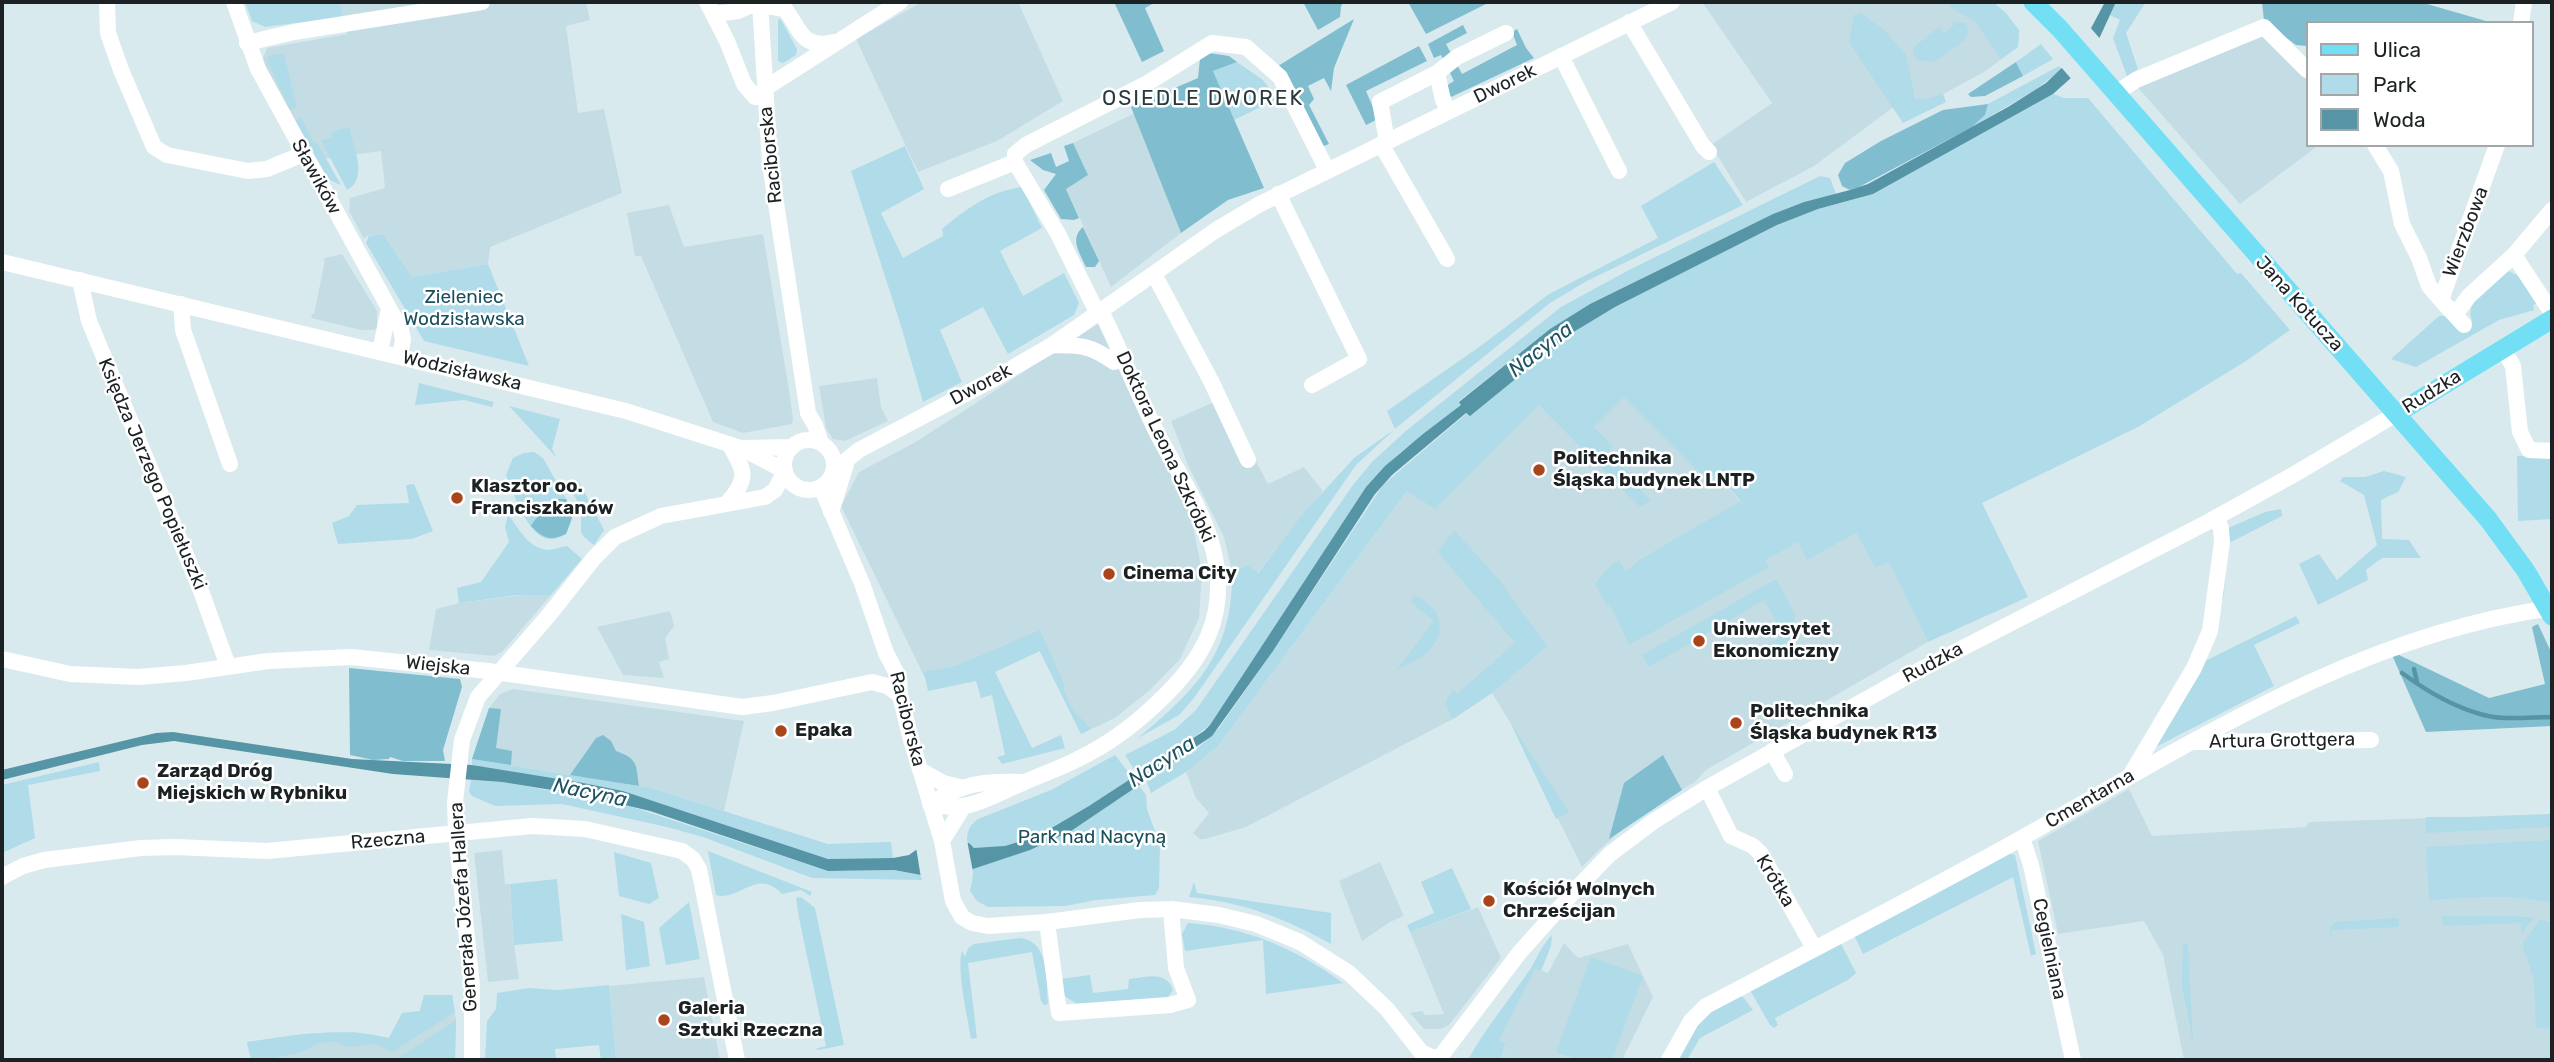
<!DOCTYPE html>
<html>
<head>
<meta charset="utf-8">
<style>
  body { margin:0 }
  #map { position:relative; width:2554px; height:1062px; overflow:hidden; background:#d9eaef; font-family:Rubik,sans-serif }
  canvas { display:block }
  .frame { position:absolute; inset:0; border:4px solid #1c2223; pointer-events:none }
  .legend { position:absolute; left:2306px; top:21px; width:228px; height:126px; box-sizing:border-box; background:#fff; border:2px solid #a4a7a7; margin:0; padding:9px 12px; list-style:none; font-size:21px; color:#1c2223 }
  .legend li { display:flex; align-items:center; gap:14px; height:35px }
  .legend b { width:35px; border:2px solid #a4a7a7 }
</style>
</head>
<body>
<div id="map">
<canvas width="2554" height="1062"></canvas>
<div class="frame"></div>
<ul class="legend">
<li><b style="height:9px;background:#72dff5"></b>Ulica</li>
<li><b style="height:19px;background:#b0dbe8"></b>Park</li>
<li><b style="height:19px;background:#5695a6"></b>Woda</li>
</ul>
</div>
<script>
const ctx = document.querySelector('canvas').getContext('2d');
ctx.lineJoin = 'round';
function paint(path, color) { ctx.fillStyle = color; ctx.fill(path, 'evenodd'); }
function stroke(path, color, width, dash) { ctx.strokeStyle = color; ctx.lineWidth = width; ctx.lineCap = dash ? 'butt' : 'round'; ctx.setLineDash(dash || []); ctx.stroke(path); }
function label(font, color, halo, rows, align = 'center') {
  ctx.font = font + ' Rubik,sans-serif'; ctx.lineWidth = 5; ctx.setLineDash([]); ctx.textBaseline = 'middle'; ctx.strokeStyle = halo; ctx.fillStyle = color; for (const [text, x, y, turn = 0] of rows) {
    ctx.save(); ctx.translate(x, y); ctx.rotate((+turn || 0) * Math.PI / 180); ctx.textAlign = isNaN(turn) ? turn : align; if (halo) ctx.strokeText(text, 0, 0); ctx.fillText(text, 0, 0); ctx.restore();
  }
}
paint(new Path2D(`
  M340,2H586L590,20L566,26L578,113L604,109L622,193L490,247L488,264L412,277L383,234L367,236L364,239L349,211L350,198L385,188L381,151L309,161L262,60L267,48L347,34Z
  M922,2H1018L1063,101L997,141L918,172L856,39Z
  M1702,2H1991L2019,30L2018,47L1984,72L1925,104L1903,100L1814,166L1746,202L1711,145L1772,103Z
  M2267,35L2307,76V145H2319L2240,204L2134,83Z
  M1135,113L1181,233L1111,287L1066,188L1088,175L1073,143Z
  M669,205L684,247L763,234L789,390L793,419L792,424L743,433L713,422L641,256H635L627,213Z
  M342,254L377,311V328L374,330H361L311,318L312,314H314L325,260L322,259Z
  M1098,324L1166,459L1192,521L1202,571L1199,618L1180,659L1150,690L1115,718L1081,734L1038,648L927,682L841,506L859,472L914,443Z
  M877,378L881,407L888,421L845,441L833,439L826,428L819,386Z
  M1632,380L1742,503L1642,558L1798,542L1808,559L1856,533L1875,568L1889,561L1928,642L1706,770L1696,781L1635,819L1600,849L1582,867L1511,724L1492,693L1453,719L1246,827L1205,839H1200L1193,833L1209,813L1196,798L1186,772L1217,747L1407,491L1539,405Z
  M1223,398L1268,484L1304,467L1323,491L1257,573L1248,565L1232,572L1224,537L1188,465L1171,421Z
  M523,595H551L503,651L495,656L429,650L436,609L459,603Z
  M670,611L674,626L665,638L669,659L659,662L664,678L623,675L597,627Z
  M513,689L744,721L724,811L651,788L472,759L489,708L500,694Z
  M2129,789L2152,836L2306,827L2309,822L2552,814V985L2548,1029H2552V1060H2184L2163,955L2144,921L2058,934L2038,841Z
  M502,850L505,884H510L514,945L519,979L488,982L474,853Z
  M1380,862L1404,916L1390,922L1362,941L1339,881Z
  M1478,907L1501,958L1449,1025L1441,1029H1424L1410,1013L1423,1011L1424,1015L1444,1014L1410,932Z
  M1564,943L1578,958L1628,944L1653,997L1622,1060H1500L1506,1044L1498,1041L1535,968L1548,973Z
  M704,977L720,1060H616L609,986Z
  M424,995H452L456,1020L455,1060H251L247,1042L302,1034L355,1032L389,1038L402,1013L420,1011Z`), '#c4dde4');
paint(new Path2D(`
  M245,2H340L343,17L265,27L252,21Z
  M1947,2H1993L2006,13L2019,30L2018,47L2001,59L1974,20L1954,10Z
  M2116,2H2146L2126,33L2138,69L2127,76L2113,38L2120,20L2110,15Z
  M1861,13L1884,30L1906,55L1915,99L1931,98L1943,93L1946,102L1903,123L1849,42L1854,15Z
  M778,19L781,20L797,49L796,55L783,63L778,61Z
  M1950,21L1966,23L1968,31L1964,41L1934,62L1918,60L1913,54V48L1939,27L1945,33L1954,25Z
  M2041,44L2053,59L2023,76L2016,62Z
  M284,53L297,108L290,110L268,62V56Z
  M1237,62L1263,80L1277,99L1234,120L1213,71Z
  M2059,66L2062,69L2035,90L1972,127L1985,115L1988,104Z
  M2053,94L2064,98H2088L2237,274L2241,273L2290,330L2246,361L2138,427L1982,503L2028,597L1928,642L1889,562L1875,568L1856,533L1807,560L1798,542L1765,560L1769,567L1629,645L1610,604L1607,605L1595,584L1610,566L1619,560L1626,571L1642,558L1741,501L1716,474L1707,480L1624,397L1594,427L1613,446L1608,452L1629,473L1624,474L1651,500L1640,507L1539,405L1435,509L1407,491L1217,747L1186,772L1151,793L1146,780L1199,747L1219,728L1273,651L1383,485L1466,414L1470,415L1572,333L1615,307L1777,225L1818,209L1873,194Z
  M301,117L314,143H317L341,185L329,180L295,120Z
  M349,127C353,146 369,179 347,190L321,140L332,138L331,132Z
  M905,146L924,189L881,213L903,258L943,236L942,229C966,209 990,191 1022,187L1042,228L1000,251L1023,296L1064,273L1079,303L1074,315L1008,354L983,307L940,330L962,382L923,402L901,326L851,171Z
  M1714,162L1743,205L1585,282L1550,303L1396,428L1356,465L1194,698L1179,715L1138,738C1197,689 1233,653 1232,572L1248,565L1258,573L1302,515L1354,458L1395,429L1387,411L1482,345L1549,294L1658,238L1641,206Z
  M1820,176L1830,178L1836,194L1804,202L1773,214L1590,304L1550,329L1459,401L1462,405L1397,455L1366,487L1210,725L1179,748L1137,774L1125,755L1174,730L1196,710L1353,485L1372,462L1407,430L1561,307L1629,270Z
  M383,234L412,277L488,264L529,366L424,341L366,243L369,236Z
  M2508,271L2519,276L2537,303L2533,305L2534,310L2499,320L2416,367L2391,359L2439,316H2446L2461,332L2472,321C2464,298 2492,284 2508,271Z
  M419,383L494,402L492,407L464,400L415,405Z
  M509,406L560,419L552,449L557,458Z
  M534,452L543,458L568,502L572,518L566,534C561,536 555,540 550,539C527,537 514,493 506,475L513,458L524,453Z
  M2552,455V519L2518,521L2517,456Z
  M2384,471L2406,477L2398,492L2381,500L2382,539L2409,540L2421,558H2382L2366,570L2368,580L2318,605L2299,564L2319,554L2337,580L2377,545L2364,495L2340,481L2343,477H2365Z
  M578,480L604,530L594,545C577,532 582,534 581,516C581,505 573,494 568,484Z
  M414,484L433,531L412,539L338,544L332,523L349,516L357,505L409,503L406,485Z
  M2281,509L2282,516L2229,543L2223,600L2220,601L2226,529L2265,512Z
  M508,514C519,529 529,550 550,550C555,549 561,547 567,546L582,559L551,595H517L459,603L457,588L481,582L509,542L505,527Z
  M1454,530L1500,581L1547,646L1492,693L1453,719C1445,706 1442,701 1454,690L1457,694L1515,643L1438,552Z
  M1776,579L1795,614L1794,624L1800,635L1750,662L1747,656L1784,635L1764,600L1649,667L1642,655Z
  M1414,596C1426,600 1434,607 1438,618C1447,645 1418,661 1397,669L1434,621L1411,602Z
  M2296,616L2300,623L2254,645L2274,686L2148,751L2205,661Z
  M1040,630L1065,686L1063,688L1073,710L1091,729L1081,734L1040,651L995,672L1032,748L1061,735L1065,748L1002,764L997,757L1005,755L992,695L981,698L976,681L928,691L924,672L956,666Z
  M1511,724L1569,812L1556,819Z
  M1115,755L1146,795L1147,809L1160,845L1159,888L1155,895L1096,900L1065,906L988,907L977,901L970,891C971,885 973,879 973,873C971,853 958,833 978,819L1051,790Z
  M472,759L651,788L828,844L891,842L893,858L828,859L623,791L472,765Z
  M99,762L100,771L28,785L35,838L2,853V785Z
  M471,780L502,782L620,803L828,871L894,870L921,875L922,880L812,878L703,837L667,827L562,804L495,806L472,796L469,792Z
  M2552,814V827L2426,833V817H2476Z
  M2552,840V903C2512,893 2470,898 2429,900L2426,847Z
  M708,851L812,892L810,896L801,890L782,894C757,867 739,902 716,895Z
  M614,852L651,863L659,898L649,904L619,896Z
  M2010,854L2015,855L2036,954L2031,956L2013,877L1863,954L1854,935Z
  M1452,868L1471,909L1410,932L1407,925L1434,913L1421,882Z
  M557,879L563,941L514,945L510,884Z
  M1194,882L1197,893L1331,913V944C1287,919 1240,901 1189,897Z
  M801,897L815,908L844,1045L818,1050L815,1049L826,1046L799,918L796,898Z
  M689,902L700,959L666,965L659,928Z
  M621,914L644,922L650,966L626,970Z
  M2442,916H2512L2534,918L2521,934V923L2443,926Z
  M2398,918L2399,927L2331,930V937L2330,936V928L2335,922Z
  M2540,919L2552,923V1029L2536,1028L2534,980L2523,947V943Z
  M1188,923C1245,927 1297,949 1343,983L1266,994L1263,940L1185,951L1182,934Z
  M1552,935L1551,946L1541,971L1535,969L1499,1040L1506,1043L1500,1060H1468C1486,1027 1510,999 1531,968C1538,956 1542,945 1552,935Z
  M1020,938C1050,941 1046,981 1048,1004L1044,1005L1041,1001L1032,952L968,963L977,1038L971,1039C968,1020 956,966 962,951L965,957L968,948L974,944Z
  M1840,942L1856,973L1848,980L1775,1018L1778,1025L1774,1028L1770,1025L1750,990Z
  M2188,943L2193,1043L2182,985L2183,944Z
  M1591,957L1643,976L1612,1060H1579L1556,1052Z
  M1090,975L1093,993L1128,989L1129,979C1147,977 1166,970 1173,990L1168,997L1077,1004L1063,995L1060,979Z
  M609,985L616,1060H601L599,1045L555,1049L556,1060H485L487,1021L496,1009L497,993L529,988L558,990Z
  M424,995H452L455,1012L392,1052L376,1044L347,1047L336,1041L316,1044L302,1052L263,1060H251L247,1042C294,1035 342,1026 389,1038L402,1013L420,1011Z
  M1738,996L1743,997L1753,1010L1700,1038L1687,1060H1679L1699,1023L1708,1013Z
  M456,1020L455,1060H396Z`), '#b0dbe8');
paint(new Path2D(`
  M1114,2H1156L1145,8L1164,51L1142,62Z
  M1303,2H1344L1341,6L1340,17L1318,30Z
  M1408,2H1490L1426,34Z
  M2262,2H2420L2493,23H2307V46L2296,45L2264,21Z
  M1354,19L1334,68L1331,91L1324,78L1308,86L1314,99L1309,105L1329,144L1321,147L1278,66Z
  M1463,25L1467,33L1446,44L1462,74L1517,45L1512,32L1517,29L1526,48L1534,58L1451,97L1446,86L1454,81L1441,55L1434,58L1428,44Z
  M1419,46L1427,61L1366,91L1378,119L1366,125L1346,85Z
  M1209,53L1229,56L1237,62L1213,71L1264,188L1228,200L1181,233L1131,107L1198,78L1200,59Z
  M2016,62L2023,76L1985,96L1971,97L1968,94Z
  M1988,104L1985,115L1972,127L1859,187L1850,190L1842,186L1838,175L1845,163L1881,141L1943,110Z
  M1073,143L1088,175L1066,189L1079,218L1074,220L1061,219L1044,190L1056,174L1043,170L1030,160L1051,153L1056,167L1069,161L1064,146Z
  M1083,227L1099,261L1095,267H1086C1080,253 1069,239 1083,227Z
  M553,499H566L572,518L566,534C551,541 543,539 531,526C537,515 546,510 553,499Z
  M2538,624L2552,654V726L2426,732L2392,655H2399L2489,698L2545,684L2532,627Z
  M349,668L460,679L462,687L443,750L445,761H403L390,757L389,759L373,760L350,755Z
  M489,708L501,709L496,748L512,751L511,765L472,759Z
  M603,735L611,741L616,751C638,759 636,764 639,786L570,775L596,738Z
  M1663,755L1682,790L1609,839L1624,783Z`), '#7fbdcf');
paint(new Path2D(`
  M2105,2H2116L2093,52L2081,69L2053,94L1873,194L1818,209L1777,225L1615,307L1572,333L1470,416L1466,413L1392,475L1375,494L1273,651L1212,736L1071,831L1030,850L973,869L921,875L894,870L828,871L650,811L583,795L502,782L393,774L174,741L142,745L2,780V770L156,733L173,732L352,759L472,765L583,783L623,791L828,859L893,858L909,855L916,850L969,843L974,848L1005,846L1038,836L1089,806L1204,731L1210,725L1366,487L1385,466L1423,434L1461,405L1459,402L1550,329L1590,304L1773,214L1804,202L1850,190L1868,184L2008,107L2046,83L2070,60L2082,45Z`), '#5695a6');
paint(new Path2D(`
  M2089,26L2102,41L2084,71L2074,82L2060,66L2079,43Z
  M967,840L973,872L921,878L916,847Z`), '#d9eaef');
stroke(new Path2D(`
  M2414,669L2417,682
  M2402,673C2425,690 2452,706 2480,714C2502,721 2530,717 2552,717`), '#5695a6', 4.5);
stroke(new Path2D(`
  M107,2L108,33L121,70L154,147L167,155L248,171L267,169L303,154
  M234,2L258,69L401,330L403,339L400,356
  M707,2L727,41L744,84L755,97H765
  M760,2L770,164L808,413L815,425L821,443
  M760,5L785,9C801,30 802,50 834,42
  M714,14L738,11L759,2
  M1629,22L1703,146L1709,152
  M2521,23L2524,2
  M247,43L294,32L482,2
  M1561,56L1619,171
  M1437,73L1457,57L1506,33
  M764,89L900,2
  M2116,93L2136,80L2264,27L2307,70
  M1387,141L1380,102L1437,73L1443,100L1449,111
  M1381,144L1447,259
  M2375,145L2391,171L2402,224L2419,258L2429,286L2441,300
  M948,189L1015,162
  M1278,194L1359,359L1312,385
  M2514,255L2552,313
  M2,262L626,411L741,448L785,471
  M1154,274L1211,381L1248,460
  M80,280L89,321L201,591L228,666
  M181,304L183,330L230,464
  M2455,315L2469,296L2514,255L2552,210
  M2464,325L2441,300L2497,145
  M1052,345C1080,345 1090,345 1114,362L1123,358
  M2503,349L2513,366L2520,432L2529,450L2552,451
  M380,351L389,309
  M784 465a25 25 0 1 1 50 0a25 25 0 1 1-50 0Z
  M742,448L792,447
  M833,471L859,450L992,380L1052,345L1216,230L1260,204L1672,2
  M823,486L824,494L863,586L886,653L899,678L900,695L911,740L942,841L953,901L962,917L972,923L988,926L1047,922L1140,910L1171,909L1219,915L1256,924L1300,942L1349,973L1387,1009L1421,1052L1431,1057
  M728,502C750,478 744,469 729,444
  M831,512L846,464
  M2,659L70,674L139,677L186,673L268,661L351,657L488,671L742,707L773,703L872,682L887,686L900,695
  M2195,742L2371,740
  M1772,751L1785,774
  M920,770L943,783L960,787
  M2131,774L2194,668L2210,631L2222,542L2221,529L2217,517
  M1707,788L1731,836L1753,846L1761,854L1814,948
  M930,804C969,814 990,796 1025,782C1043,774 1061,768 1078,759C1107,745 1133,726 1156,704C1203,661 1230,615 1213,549C1203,509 1177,471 1158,435C1139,397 1123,357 1105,319L1094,306L1057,232L1015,162V154L1026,145L1146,84L1212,43L1246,47L1280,77L1327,170
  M930,804C962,783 984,781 1022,782
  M2022,838L2031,865L2073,1060
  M942,841L963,807
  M2,877L23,866L44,860L141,848L176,847L267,851L532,826L585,829L682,851L693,859L699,869L737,1060
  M1047,922L1059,1013L1170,1005L1188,1000L1176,968L1171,909
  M1431,1057H1440L1444,1052L1520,952L1579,886L1610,854L1654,821L1707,788L1908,676L2206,523L2293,475L2396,414
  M472,1060V986L456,833L455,802L462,740L478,697L549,615L594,558L615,537L661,516L765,497L775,490L785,471
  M1669,1060L1691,1021L1706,1006C1808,952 1910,900 2011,844C2180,750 2356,634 2552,608`), '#fff', 16);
stroke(new Path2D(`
  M2033,2L2060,29L2488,519L2526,571L2552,616
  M2396,414L2552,319`), '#72dff5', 19);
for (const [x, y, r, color] of [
  [1539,470,7,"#aa441b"],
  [457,498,7,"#aa441b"],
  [1109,574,7,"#aa441b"],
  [1699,641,7,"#aa441b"],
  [1736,723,7,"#aa441b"],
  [781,731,7,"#aa441b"],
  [143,783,7,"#aa441b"],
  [1489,901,7,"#aa441b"],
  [664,1020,7,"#aa441b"]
]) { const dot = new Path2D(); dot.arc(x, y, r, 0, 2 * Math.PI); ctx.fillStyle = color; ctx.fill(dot); stroke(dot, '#fff', 2.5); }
label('19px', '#1c2223', '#fff', [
  ["Dworek",1505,84,-26],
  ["Raciborska",771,155,-96],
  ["Sławików",316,177,61],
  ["Wierzbowa",2466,232,-69],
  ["Jana Kotucza",2299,304,48],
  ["Wodzisławska",462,371,13],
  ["Dworek",981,385,-28],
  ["Rudzka",2432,392,-32],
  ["Doktora Leona Szkróbki",1165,447,65],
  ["Księdza Jerzego Popiełuszki",152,474,67],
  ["Rudzka",1933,663,-28],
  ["Wiejska",438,666,6],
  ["Raciborska",907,719,76],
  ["Artura Grottgera",2282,741,-1],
  ["Cmentarna",2090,799,-30],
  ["Rzeczna",388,840,-5],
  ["Krótka",1775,881,59],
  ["Generała Józefa Hallera",464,907,-94],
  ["Cegielniana",2049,949,78]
]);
label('19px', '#1a4f5d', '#fff', [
  ["Zieleniec",464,298],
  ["Wodzisławska",464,320],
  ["Park nad Nacyną",1092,838]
]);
label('bold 19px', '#1c2223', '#fff', [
  ["Politechnika",1553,459],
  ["Śląska budynek LNTP",1553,481],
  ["Klasztor oo.",471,487],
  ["Franciszkanów",471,509],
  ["Cinema City",1123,574],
  ["Uniwersytet",1713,630],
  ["Ekonomiczny",1713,652],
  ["Politechnika",1750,712],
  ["Śląska budynek R13",1750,734],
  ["Epaka",795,731],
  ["Zarząd Dróg",157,772],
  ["Miejskich w Rybniku",157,794],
  ["Kościół Wolnych",1503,890],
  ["Chrześcijan",1503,912],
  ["Galeria",678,1009],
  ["Sztuki Rzeczna",678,1031]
], 'left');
ctx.letterSpacing = '2px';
label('21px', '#2a383c', '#fff', [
  ["OSIEDLE DWOREK",1203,99]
]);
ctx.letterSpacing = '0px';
label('italic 21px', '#1f5462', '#fff', [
  ["Nacyna",1541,350,-38],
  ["Nacyna",1162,762,-33],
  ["Nacyna",590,793,12]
]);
</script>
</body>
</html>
